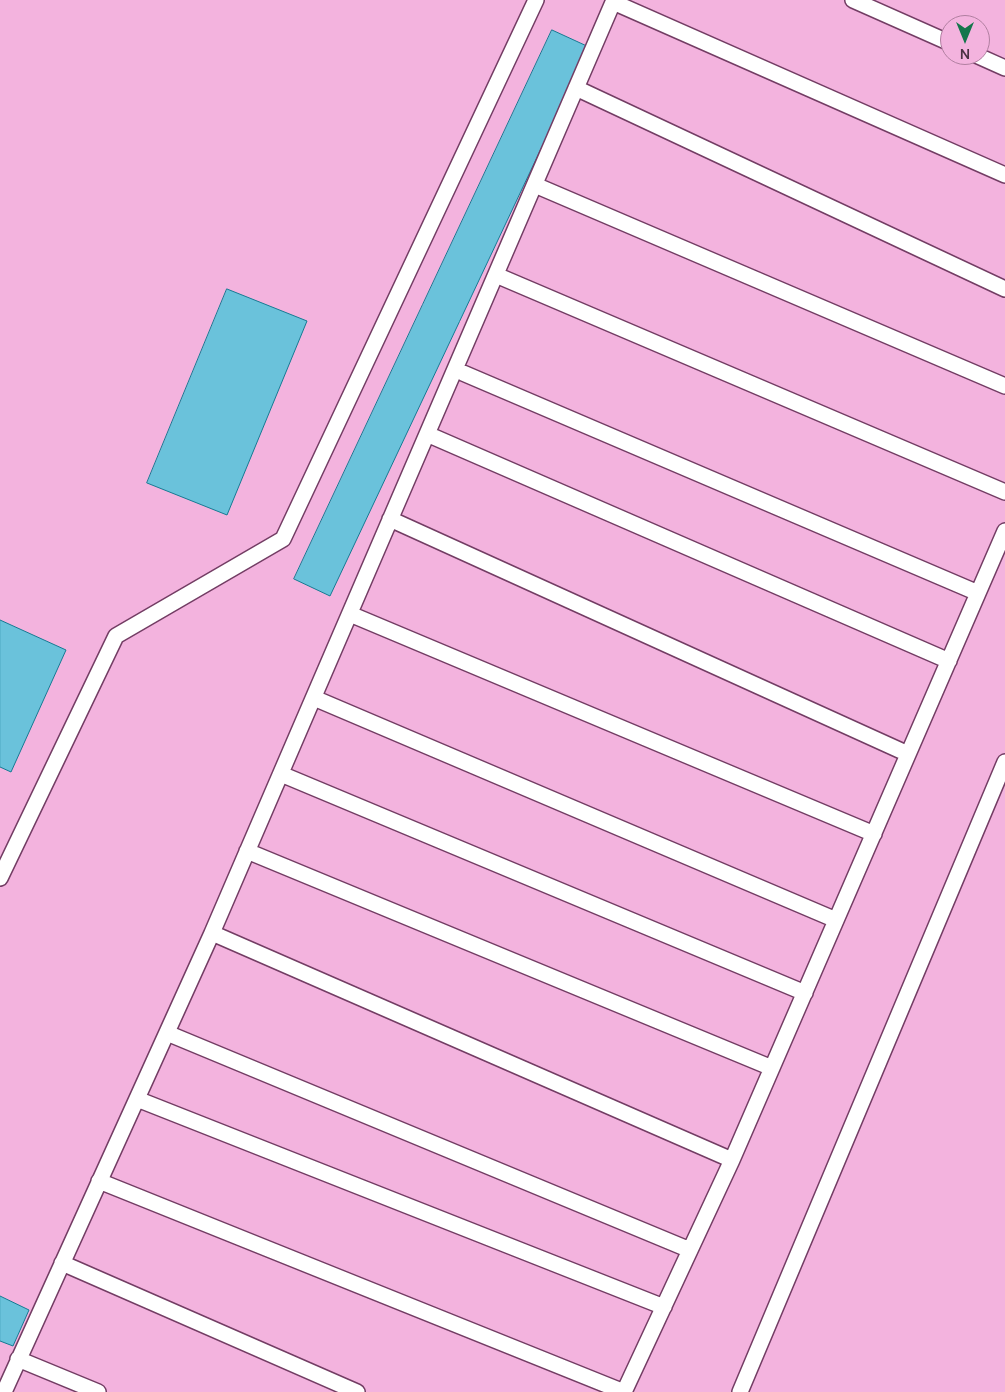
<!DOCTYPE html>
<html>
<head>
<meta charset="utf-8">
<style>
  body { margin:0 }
  #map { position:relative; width:1005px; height:1392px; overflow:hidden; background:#f3b3de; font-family:Manrope,sans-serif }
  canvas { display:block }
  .north { position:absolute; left:940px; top:15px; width:50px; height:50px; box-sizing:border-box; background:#f3b3de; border:1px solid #b07fa0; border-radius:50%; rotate:180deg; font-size:14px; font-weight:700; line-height:20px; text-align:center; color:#4b3243 }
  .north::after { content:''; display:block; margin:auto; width:18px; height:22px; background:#15764c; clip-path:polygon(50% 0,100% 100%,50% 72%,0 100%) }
</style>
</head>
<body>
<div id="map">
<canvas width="1005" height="1392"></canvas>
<div class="north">N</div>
</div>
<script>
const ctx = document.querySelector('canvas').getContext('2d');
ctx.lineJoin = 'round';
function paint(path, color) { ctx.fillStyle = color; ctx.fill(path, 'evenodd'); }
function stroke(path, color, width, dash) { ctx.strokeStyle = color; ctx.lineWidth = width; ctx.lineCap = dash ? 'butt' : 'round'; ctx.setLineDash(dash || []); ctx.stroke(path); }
const building = new Path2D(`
  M552,30L589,47L330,596L294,579Z
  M227,289L307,321L227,515L147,483Z
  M0,620L66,650L11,772L0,767Z
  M0,1296L29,1310L13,1346L0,1341Z`);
paint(building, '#6ac2db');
stroke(building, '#157a92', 1);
const lane = new Path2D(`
  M853,0L950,43
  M613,2L1005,175
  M976,55L1005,68
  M576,88L1005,289
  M535,185L1005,386
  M496,275L1005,492
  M463,373L978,593
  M427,434L949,661
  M390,519L908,754
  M350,614L874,834
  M314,698L836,920
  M281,774L805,993
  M247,851L772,1068
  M0,878L116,636L283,539L536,0
  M212,933L614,0
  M167,1033L690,1250
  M137,1099L664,1307
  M732,1160L1005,531
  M99,1181L624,1392
  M62,1263L357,1392
  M18,1359L98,1392
  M4,1392L212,933L732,1160L624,1392
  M740,1392L1005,762`);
stroke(lane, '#733d64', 18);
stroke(lane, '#fff', 15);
</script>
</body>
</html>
